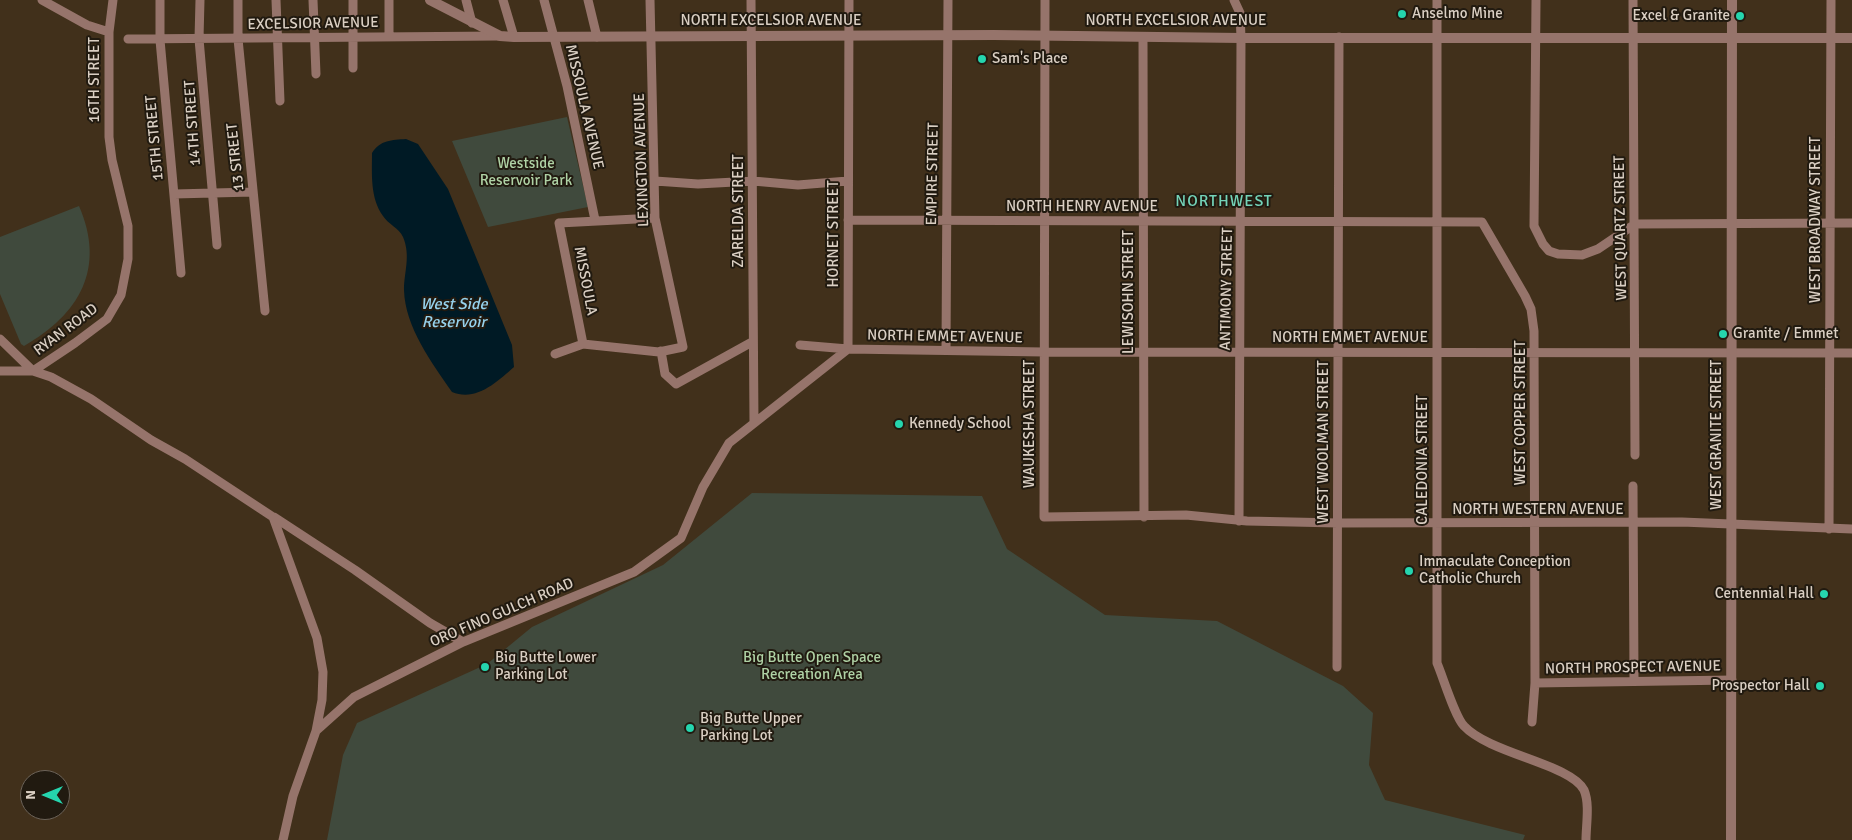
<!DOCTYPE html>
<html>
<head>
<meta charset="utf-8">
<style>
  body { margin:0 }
  #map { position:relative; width:1852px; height:840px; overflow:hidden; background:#41301b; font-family:Signika,sans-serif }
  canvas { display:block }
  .north { position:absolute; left:20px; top:770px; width:50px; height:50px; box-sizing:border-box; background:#211a10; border:1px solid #6b6258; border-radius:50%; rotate:270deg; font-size:14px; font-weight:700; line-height:20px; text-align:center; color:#dacfc3 }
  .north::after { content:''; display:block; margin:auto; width:18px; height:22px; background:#25d5ae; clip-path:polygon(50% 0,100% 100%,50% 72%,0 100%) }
</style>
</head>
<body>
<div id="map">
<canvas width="1852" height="840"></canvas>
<div class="north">N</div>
</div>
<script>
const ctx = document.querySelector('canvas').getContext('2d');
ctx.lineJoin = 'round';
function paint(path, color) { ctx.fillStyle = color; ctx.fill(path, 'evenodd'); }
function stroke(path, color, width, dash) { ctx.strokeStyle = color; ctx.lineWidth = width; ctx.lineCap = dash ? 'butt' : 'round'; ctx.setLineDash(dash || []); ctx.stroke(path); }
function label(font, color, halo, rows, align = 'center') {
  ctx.font = font + ' Signika,sans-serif'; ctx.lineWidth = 4; ctx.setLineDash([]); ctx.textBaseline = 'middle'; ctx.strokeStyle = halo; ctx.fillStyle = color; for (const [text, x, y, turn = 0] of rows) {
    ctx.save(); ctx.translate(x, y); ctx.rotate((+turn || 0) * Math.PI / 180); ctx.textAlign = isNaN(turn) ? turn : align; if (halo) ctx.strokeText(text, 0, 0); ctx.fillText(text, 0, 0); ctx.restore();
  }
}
paint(new Path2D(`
  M567,117L588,207L488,227L452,141Z
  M79,206C106,268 80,314 24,346L21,344L0,294V237Z
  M752,493L982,496L1007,549L1105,615L1217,621L1343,686L1373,713L1369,765L1385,800L1525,835L1523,840H327L343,755L357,723L487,664L532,627L663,565Z`), '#404a3d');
paint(new Path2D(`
  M406,139L418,144L448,189L512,345L514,367C497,382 476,402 452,392C432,363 405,327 404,290C404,272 411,256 403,237C399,228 388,224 383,216C370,198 372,174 372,153C380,140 392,140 406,139Z`), '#001a25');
stroke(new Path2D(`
  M42,0L87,25L109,32
  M160,0V40L181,273
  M200,0L199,39L217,245
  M238,0V39L265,311
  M276,0L280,101
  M313,0L316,74
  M353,0V68
  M389,0V37
  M466,0L472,23
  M503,0L514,37
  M544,0L567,86L595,220
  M588,0L597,37
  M751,0L754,423
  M1045,0L1044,517L1186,515L1247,521L1338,523L1682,522L1852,529
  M1234,0L1240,13L1241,38L1239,521
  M1437,0V663C1443,677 1455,717 1464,726C1490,754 1571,764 1584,790C1590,804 1586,825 1586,840
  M1536,0L1534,226L1543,244L1549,251L1558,254L1582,255L1598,249L1635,224L1852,223
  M1633,0L1635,455
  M1143,37L1144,517
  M128,39L500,36
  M655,181L698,184L753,181L798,185L848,181
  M174,194L253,192
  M848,220L1482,222L1525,296L1531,309L1534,331L1535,683L1532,722
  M0,339L33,371L51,377L91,399L151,440L185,459L273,517L317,638L323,672L322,700L316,731
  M583,344L559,223L655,218
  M800,345L848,349L1044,352L1852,353
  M946,349L948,0
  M661,351L665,374L676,384L752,342
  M555,354L583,344L659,352L683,347L655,218L650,0
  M0,371H33L75,343L107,319L121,295L128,259V226L112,160L109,137V32L113,0
  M1633,486L1634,681
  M274,517L355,570L430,623L463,642
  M1829,529L1831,0
  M1337,667L1339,37
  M1535,683L1732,680
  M283,840L293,796L316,731L354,697L463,642L634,572L681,538L703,487L729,443L848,349L849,0`), '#96746b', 9);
stroke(new Path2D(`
  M430,0L500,36L514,37L994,35L1241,38H1852
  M1731,840L1732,0`), '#96746b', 10);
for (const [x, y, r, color] of [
  [1402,14,5,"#25d5ae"],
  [1740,16,5,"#25d5ae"],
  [982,59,5,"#25d5ae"],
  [1723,334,5,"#25d5ae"],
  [899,424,5,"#25d5ae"],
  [1409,571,5,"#25d5ae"],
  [1824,594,5,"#25d5ae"],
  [485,667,5,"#25d5ae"],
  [1820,686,5,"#25d5ae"],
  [690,728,5,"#25d5ae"]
]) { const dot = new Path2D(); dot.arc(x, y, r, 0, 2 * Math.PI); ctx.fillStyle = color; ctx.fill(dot); stroke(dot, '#211a10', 2); }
label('15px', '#dacfc3', '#211a10', [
  ["Anselmo Mine",1412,14],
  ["Excel & Granite",1730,16,"right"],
  ["Sam's Place",992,59],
  ["Granite / Emmet",1733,334],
  ["Kennedy School",909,424],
  ["Immaculate Conception",1419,562],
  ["Catholic Church",1419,579],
  ["Centennial Hall",1814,594,"right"],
  ["Big Butte Lower",495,658],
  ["Parking Lot",495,675],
  ["Prospector Hall",1810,686,"right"],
  ["Big Butte Upper",700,719],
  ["Parking Lot",700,736]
], 'left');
label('15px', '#dacfc3', '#211a10', [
  ["NORTH EXCELSIOR AVENUE",771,21],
  ["NORTH EXCELSIOR AVENUE",1176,21],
  ["EXCELSIOR AVENUE",313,24,-1],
  ["16TH STREET",95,80,-90],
  ["MISSOULA AVENUE",584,107,77],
  ["14TH STREET",193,123,-94],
  ["15TH STREET",155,138,-95],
  ["13 STREET",236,157,-96],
  ["LEXINGTON AVENUE",642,160,-92],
  ["EMPIRE STREET",933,174,-89],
  ["NORTH HENRY AVENUE",1082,207],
  ["ZARELDA STREET",739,211,-90],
  ["WEST BROADWAY STREET",1816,220,-90],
  ["WEST QUARTZ STREET",1621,228,-91],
  ["HORNET STREET",834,234,-90],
  ["MISSOULA",585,281,79],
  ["ANTIMONY STREET",1227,289,-89],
  ["LEWISOHN STREET",1129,292,-90],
  ["RYAN ROAD",66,330,-37],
  ["NORTH EMMET AVENUE",945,337,1],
  ["NORTH EMMET AVENUE",1350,338],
  ["WEST COPPER STREET",1521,413,-90],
  ["WAUKESHA STREET",1030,424,-90],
  ["WEST GRANITE STREET",1717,435,-90],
  ["WEST WOOLMAN STREET",1324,442,-90],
  ["CALEDONIA STREET",1423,460,-90],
  ["NORTH WESTERN AVENUE",1538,510],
  ["ORO FINO GULCH ROAD",502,613,-23],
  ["NORTH PROSPECT AVENUE",1633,668,-1]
]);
label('15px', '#afd2a5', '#211a10', [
  ["Westside",526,164],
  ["Reservoir Park",526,181],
  ["Big Butte Open Space",812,658],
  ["Recreation Area",812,675]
]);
ctx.letterSpacing = '1px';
label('16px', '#74d3b8', '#211a10', [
  ["NORTHWEST",1224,202]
]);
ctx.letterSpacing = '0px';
label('italic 16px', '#96d2ec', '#211a10', [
  ["West Side",454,305],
  ["Reservoir",454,323]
]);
</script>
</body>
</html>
